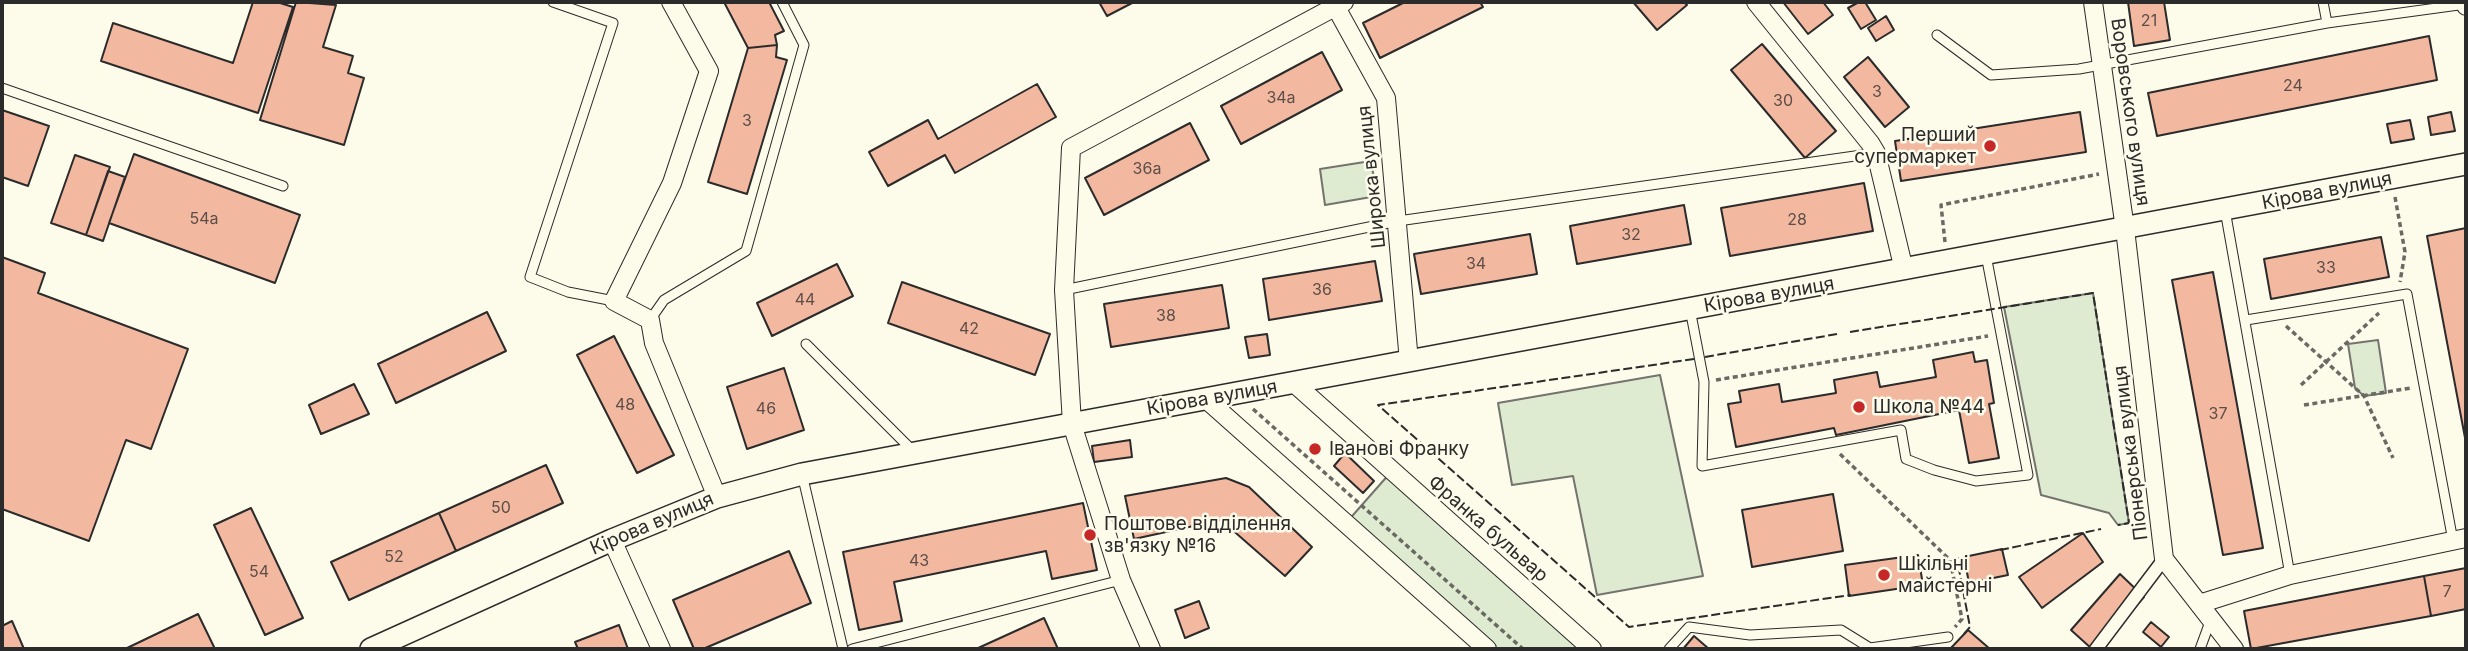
<!DOCTYPE html>
<html>
<head>
<meta charset="utf-8">
<style>
  body { margin:0 }
  #map { position:relative; width:2468px; height:651px; overflow:hidden; background:#fdfbea; font-family:Inter,sans-serif }
  canvas { display:block }
  .frame { position:absolute; inset:0; border:4px solid #2b2b2b; pointer-events:none }
</style>
</head>
<body>
<div id="map">
<canvas width="2468" height="651"></canvas>
<div class="frame"></div>
</div>
<script>
const ctx = document.querySelector('canvas').getContext('2d');
ctx.lineJoin = 'round';
function paint(path, color) { ctx.fillStyle = color; ctx.fill(path, 'evenodd'); }
function stroke(path, color, width, dash) { ctx.strokeStyle = color; ctx.lineWidth = width; ctx.lineCap = dash ? 'butt' : 'round'; ctx.setLineDash(dash || []); ctx.stroke(path); }
function label(font, color, halo, rows, align = 'center') {
  ctx.font = font + ' Inter,sans-serif'; ctx.lineWidth = 5; ctx.setLineDash([]); ctx.textBaseline = 'middle'; ctx.strokeStyle = halo; ctx.fillStyle = color; for (const [text, x, y, turn = 0] of rows) {
    ctx.save(); ctx.translate(x, y); ctx.rotate((+turn || 0) * Math.PI / 180); ctx.textAlign = isNaN(turn) ? turn : align; if (halo) ctx.strokeText(text, 0, 0); ctx.fillText(text, 0, 0); ctx.restore();
  }
}
const green = new Path2D(`
  M1371,161L1377,196L1325,205L1320,169Z
  M2093,293L2129,523L2118,525L2109,513L2041,495L2004,307Z
  M2378,340L2386,393L2364,396L2355,388L2348,344Z
  M1660,375L1703,576L1597,595L1573,476L1512,485L1498,403Z
  M1391,472L1592,649H1487L1346,523Z`);
paint(green, '#deebd1');
stroke(green, '#74746e', 2);
const building = new Path2D(`
  M253,2H277L293,7L258,113L101,61L113,23L233,63Z
  M296,2L336,5L323,47L353,56L348,73L364,78L344,145L260,120Z
  M724,2H769L784,31L775,35L777,45L748,48Z
  M1099,2H1134L1107,16Z
  M1405,2H1480L1483,7L1380,58L1363,23Z
  M1633,2H1684L1687,5L1657,30Z
  M1783,2H1823L1833,15L1808,34Z
  M1859,2H1865L1876,20L1861,29L1848,8Z
  M2128,2H2164L2170,40L2134,46Z
  M1886,16L1894,30L1876,41L1868,28Z
  M2429,36L2437,80L2157,136L2148,93Z
  M1762,44L1836,131L1805,158L1731,70Z
  M777,45L776,57L787,60L747,194L708,182L748,48Z
  M1322,52L1342,90L1241,144L1221,106Z
  M1868,57L1909,107L1885,127L1844,77Z
  M1037,84L1056,117L955,173L945,155L888,186L869,152L928,120L938,139Z
  M2,110L49,126L28,186L2,177Z
  M2080,112L2086,152L1901,181L1895,141Z
  M2451,112L2455,131L2431,135L2428,117Z
  M2410,120L2414,139L2391,143L2387,124Z
  M1190,123L1209,160L1104,215L1085,178Z
  M134,154L300,215L275,283L109,223Z
  M75,155L110,167L86,235L51,223Z
  M108,171L125,177L103,241L86,235Z
  M1864,183L1873,231L1730,256L1721,208Z
  M1684,205L1691,244L1577,264L1570,226Z
  M2466,228V443L2427,236Z
  M1530,234L1537,274L1421,294L1414,254Z
  M2381,237L2389,277L2271,299L2264,259Z
  M2,257L45,273L38,293L188,349L151,449L126,440L89,541L2,509Z
  M1375,261L1382,301L1269,320L1263,279Z
  M837,264L853,296L772,336L757,303Z
  M2213,272L2263,548L2223,555L2172,280Z
  M902,282L1050,334L1035,375L888,323Z
  M1222,285L1229,328L1111,347L1104,304Z
  M487,312L506,351L396,403L378,364Z
  M1267,334L1270,355L1249,358L1245,337Z
  M614,336L674,455L637,473L577,355Z
  M1973,352L1975,362L1987,360L1994,403L1989,404L1999,458L1969,463L1959,410L1836,435L1834,428L1736,447L1728,404L1741,402L1739,391L1779,384L1782,402L1836,393L1834,380L1877,372L1880,387L1936,377L1933,360Z
  M784,368L804,430L747,449L727,387Z
  M354,384L369,414L321,434L309,405Z
  M1130,440L1132,457L1094,462L1092,446Z
  M1345,453L1374,481L1363,493L1334,466Z
  M546,465L563,503L456,551L439,513Z
  M1226,478L1249,487L1312,547L1285,576L1221,520L1134,539L1125,496Z
  M1833,494L1843,551L1752,567L1742,510Z
  M1083,503L1097,570L1052,579L1046,551L894,582L902,621L859,630L843,552Z
  M251,508L303,618L265,635L214,525Z
  M439,513L456,551L349,600L331,562Z
  M2083,533L2103,562L2042,608L2019,577Z
  M2002,549L2008,575L1969,583L1964,557Z
  M789,551L811,603L703,649H694L673,600Z
  M1918,555L1923,585L1849,596L1845,565Z
  M2466,568V609L2431,616L2424,576Z
  M2120,574L2144,597L2098,649H2092L2071,630Z
  M2424,576L2431,616L2251,649L2244,611Z
  M1199,601L1209,628L1185,638L1175,610Z
  M198,614L215,649H125Z
  M1044,618L1058,649H976Z
  M12,621L24,649H2V626Z
  M2151,622L2169,637L2161,647L2143,632Z
  M619,625L628,649H578L575,642Z
  M1968,630L1990,649H1950Z
  M1694,636L1709,649H1683Z`);
paint(building, '#f2b8a0');
stroke(building, '#2b2b2b', 2);
const service = new Path2D(`
  M553,2L613,23L530,277L568,292L614,301
  M2323,2L2327,23
  M1937,35L1991,75L2079,69L2327,23L2466,4
  M2,88L283,186
  M2225,210L2290,575
  M1064,290L1398,221L1876,153
  M1690,309L1704,382L1702,466L1901,430L1906,459L1934,470L1976,481L2028,475L1986,255
  M650,320L664,300L746,251L804,45L782,2
  M2246,320L2407,294L2453,541
  M806,344L914,452
  M802,474L843,649
  M852,649L1121,580
  M1669,649L1689,627L1750,635L1841,630L1870,648L1948,637
  M2200,649L2211,619`);
const pedestrian = new Path2D(`
  M2096,649L2164,559`);
const minor = new Path2D(`
  M671,2L709,71L672,183L614,301L650,320L654,343L717,497
  M1333,2L1386,98L1409,362
  M1756,2L1870,143L1876,153L1904,270
  M2093,2L2125,229L2164,559L2234,649
  M2466,4V6
  M1294,383L1592,649
  M1206,399L1487,649
  M612,540L661,649
  M2199,604L2290,575L2466,538
  M1151,649L1121,580L1072,424L1064,290L1071,148L1344,2`);
const tertiary = new Path2D(`
  M371,649L612,540L717,497L802,474L2466,164`);
stroke(service, '#2b2b2b', 11);
stroke(pedestrian, '#2b2b2b', 15);
stroke(minor, '#2b2b2b', 20);
stroke(tertiary, '#2b2b2b', 24);
stroke(new Path2D(`
  M2395,197L2405,252L2400,282
  M1945,242L1941,205L2099,174
  M2286,326L2364,396L2393,458
  M1716,380L1988,336
  M2301,385L2379,313
  M2304,405L2411,388
  M1253,409L1523,649
  M1840,454L1950,560L1962,619L1955,627`), '#6a6964', 3.5, [5, 3.5]);
stroke(service, '#fdfbea', 9);
stroke(pedestrian, '#fdfbea', 12);
stroke(minor, '#fdfbea', 18);
stroke(tertiary, '#fdfbea', 21);
stroke(new Path2D(`
  M1850,332L2093,293L2129,523L2118,525
  M1705,357L1837,334
  M1694,359L1378,405L1629,627L1851,595
  M2000,550L2101,529
  M1920,585L1948,582
  M1964,634L1970,627L1957,559L1969,556`), '#2b2b2b', 2, [9, 3.5]);
for (const [x, y, r, color] of [
  [1990,146,7,"#c62828"],
  [1859,407,7,"#c62828"],
  [1315,449,7,"#c62828"],
  [1090,535,7,"#c62828"],
  [1884,575,7,"#c62828"]
]) { const dot = new Path2D(); dot.arc(x, y, r, 0, 2 * Math.PI); ctx.fillStyle = color; ctx.fill(dot); stroke(dot, '#fdfbea', 2.5); }
label('16px', '#5d4e48', null, [
  ["21",2149,21],
  ["24",2293,86],
  ["3",1877,92],
  ["34а",1281,98],
  ["30",1783,101],
  ["3",747,121],
  ["36а",1147,169],
  ["54а",204,219],
  ["28",1797,220],
  ["32",1631,235],
  ["34",1476,264],
  ["33",2326,268],
  ["36",1322,290],
  ["44",805,300],
  ["38",1166,316],
  ["42",969,329],
  ["48",625,405],
  ["46",766,409],
  ["37",2218,414],
  ["50",501,508],
  ["52",394,557],
  ["43",919,561],
  ["54",259,572],
  ["7",2447,592]
]);
label('19px', '#2b2b2b', '#fdfbea', [
  ["Воровського вулиця",2130,112,82],
  ["Широка вулиця",1372,177,-96],
  ["Кірова вулиця",2327,191,-11],
  ["Кірова вулиця",1769,295,-10],
  ["Кірова вулиця",1212,398,-10],
  ["Піонерська вулиця",2131,453,-97],
  ["Кірова вулиця",652,524,-23],
  ["Франка бульвар",1488,529,41]
]);
label('19px', '#2b2b2b', '#fdfbea', [
  ["Перший",1976,135,"right"],
  ["супермаркет",1976,157,"right"],
  ["Школа №44",1873,407],
  ["Іванові Франку",1329,449],
  ["Поштове відділення",1104,524],
  ["зв'язку №16",1104,546],
  ["Шкільні",1898,564],
  ["майстерні",1898,586]
], 'left');
</script>
</body>
</html>
